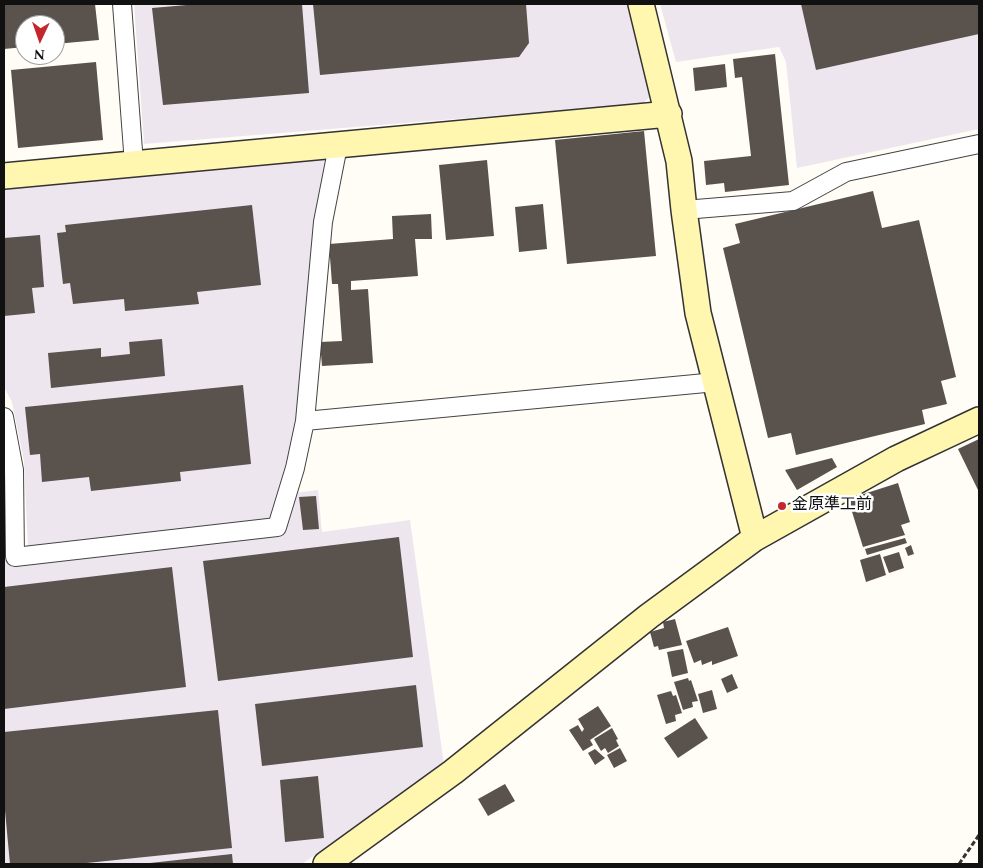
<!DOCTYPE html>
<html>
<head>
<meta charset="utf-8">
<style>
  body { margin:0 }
  #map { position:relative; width:983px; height:868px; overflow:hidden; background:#fffdf5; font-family:Spectral,serif }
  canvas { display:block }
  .frame { position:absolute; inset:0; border:5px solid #111; pointer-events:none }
  .north { position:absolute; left:15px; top:15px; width:50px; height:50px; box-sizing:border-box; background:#fff; border:1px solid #a0a0a0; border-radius:50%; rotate:183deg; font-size:14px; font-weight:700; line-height:20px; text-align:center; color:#111 }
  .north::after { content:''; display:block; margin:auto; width:18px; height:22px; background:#c4262e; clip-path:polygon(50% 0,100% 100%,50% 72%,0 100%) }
</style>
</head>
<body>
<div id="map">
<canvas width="983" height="868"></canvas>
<div class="frame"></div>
<div class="north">N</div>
</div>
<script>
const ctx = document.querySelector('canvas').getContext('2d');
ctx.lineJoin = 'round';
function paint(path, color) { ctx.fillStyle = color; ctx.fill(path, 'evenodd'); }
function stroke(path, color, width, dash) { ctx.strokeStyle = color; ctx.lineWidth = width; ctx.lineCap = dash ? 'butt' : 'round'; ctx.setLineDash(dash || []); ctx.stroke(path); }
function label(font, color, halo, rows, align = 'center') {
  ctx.font = font + ' Spectral,"Noto Sans JP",serif'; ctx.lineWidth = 5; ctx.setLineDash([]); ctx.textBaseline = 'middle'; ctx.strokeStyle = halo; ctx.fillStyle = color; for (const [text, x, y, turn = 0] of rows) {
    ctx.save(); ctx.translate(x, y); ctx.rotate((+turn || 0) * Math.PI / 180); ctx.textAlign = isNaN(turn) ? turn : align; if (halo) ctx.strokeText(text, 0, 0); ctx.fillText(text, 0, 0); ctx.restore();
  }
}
paint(new Path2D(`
  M134,4H630L651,96L642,104L144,144Z
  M660,4H979V129L797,168L786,62L779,47L676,62Z
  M328,153L297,431L275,512L269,521L28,549L24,461L12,402L4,387V185Z
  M318,490L322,532L410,520L444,765L302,864H4V520H6L9,565L283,533L295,493Z`), '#eee6ef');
paint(new Path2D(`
  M4,4H95L99,40L55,44V25H25V47L4,49Z
  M198,4H302L309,93L163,105L152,8Z
  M313,4H526L529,43L519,57L320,75Z
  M801,4H979V34L816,70Z
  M775,54L789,185L725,192L724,183L706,185L704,161L751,156L742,77L735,78L733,59Z
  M96,62L103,140L18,148L11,70Z
  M725,64L727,87L695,91L693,68Z
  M644,131L656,256L567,264L555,140Z
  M487,160L494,236L446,240L439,165Z
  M873,191L882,228L919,220L956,377L941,381L947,404L922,410L925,424L796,455L791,433L768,438L723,248L740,243L735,224Z
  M543,204L547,249L519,252L515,207Z
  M252,205L261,285L197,292L199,304L125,311L124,299L73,304L70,283L63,284L57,233L66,232L65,225Z
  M431,214L432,239H415L418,276L351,281V290L368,289L373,363L322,366L320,342L342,341L338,284H332L329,244L393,239L392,216Z
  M40,235L44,287L32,288L35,313L4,316V238Z
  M162,339L165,376L51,388L48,353L101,348V357L130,354L129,342Z
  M243,385L251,464L180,472L181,481L91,491L89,477L42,482L40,454L30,455L25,407Z
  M979,439V492L958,449Z
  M832,458L837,467L797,490L785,470Z
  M898,483L910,522L901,525L905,535L863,547L848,499Z
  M316,496L319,529L303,530L299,497Z
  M399,537L413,657L218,681L203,561Z
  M905,538L907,543L867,555L865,549Z
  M911,545L914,554L908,556L905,548Z
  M899,552L904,568L889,573L883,557Z
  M880,554L886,575L866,582L860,560Z
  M172,567L186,687L4,709V587Z
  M675,619L682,645L659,650L658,646L654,647L650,632L664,628L663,622Z
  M728,627L738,656L712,665V661L702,665L701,660L694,663L686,641Z
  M683,649L688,673L672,677L667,652Z
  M732,674L738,688L727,693L721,679Z
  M688,678L689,681L691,680L698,701L692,702L693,707L683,710L674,682Z
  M416,685L423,747L262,766L255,704Z
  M712,690L717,709L703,713L698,694Z
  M671,691L673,696L676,695L682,713L675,715L676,721L666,724L657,695Z
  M598,706L611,726L590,740L593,745L583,751L569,730L578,725L582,732L584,729L578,719Z
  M218,710L232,848L77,864H10L4,800V732Z
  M695,718L708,738L678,758L664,738Z
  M612,728L618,739L616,740L619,746L608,753L605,748L601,751L594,739Z
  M620,748L627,761L614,768L607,755Z
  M595,749L605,758L595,765L588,753Z
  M318,776L324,838L285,842L280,780Z
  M505,784L515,801L488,816L478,799Z
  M232,854L233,864H150V863Z`), '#5a524d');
const street = new Path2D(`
  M122,4L134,164
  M684,210L793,201L846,172L979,144
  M4,417L14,470L15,557L277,527L295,468L305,421L323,222L338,146
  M305,421L716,382`);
const secondary = new Path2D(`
  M641,4L679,161L684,210L698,313L755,538
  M4,176L669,114
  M326,864L453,772L649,616L755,538L896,459L979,420`);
stroke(street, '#444', 20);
stroke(secondary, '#333', 28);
stroke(new Path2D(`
  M959,864L979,835`), '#333', 3, [5, 2.5]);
stroke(street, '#fff', 18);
stroke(secondary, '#fff6b0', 25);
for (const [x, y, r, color] of [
  [782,506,5,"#c4262e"]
]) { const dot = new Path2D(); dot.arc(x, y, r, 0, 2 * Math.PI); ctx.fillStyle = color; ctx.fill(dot); stroke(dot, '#fff', 2); }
label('16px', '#111', '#fff', [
  ["金原準工前",792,506]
], 'left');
</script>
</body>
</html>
